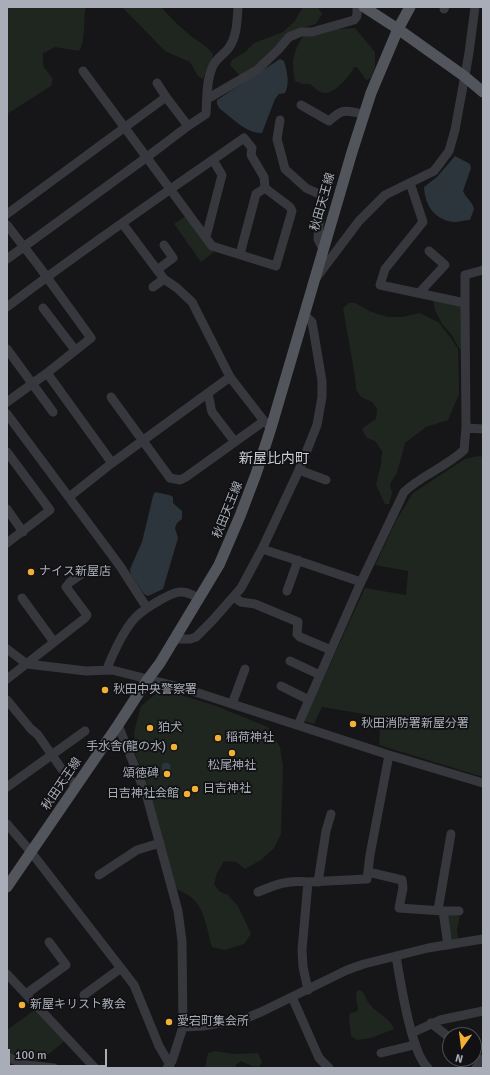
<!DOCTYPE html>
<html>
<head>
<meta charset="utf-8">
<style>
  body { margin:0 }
  #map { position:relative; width:490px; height:1075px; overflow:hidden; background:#161618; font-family:Signika,sans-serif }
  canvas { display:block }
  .frame { position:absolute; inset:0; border:8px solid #a8adb8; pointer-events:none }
  .north { position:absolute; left:442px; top:1027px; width:40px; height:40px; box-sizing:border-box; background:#111113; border:1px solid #4d4f55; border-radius:50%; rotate:194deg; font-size:11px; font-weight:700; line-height:16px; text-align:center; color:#a8adb8 }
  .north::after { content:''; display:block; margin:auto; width:14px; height:18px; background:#f2b134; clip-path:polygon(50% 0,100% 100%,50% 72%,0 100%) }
  .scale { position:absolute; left:8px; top:1049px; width:99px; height:18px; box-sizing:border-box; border:2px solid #a8adb8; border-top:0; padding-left:5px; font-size:12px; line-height:14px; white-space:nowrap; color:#a8adb8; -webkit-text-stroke:3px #111113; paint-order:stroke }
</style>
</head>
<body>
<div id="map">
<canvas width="490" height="1075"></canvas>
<div class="frame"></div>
<div class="north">N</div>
<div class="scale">100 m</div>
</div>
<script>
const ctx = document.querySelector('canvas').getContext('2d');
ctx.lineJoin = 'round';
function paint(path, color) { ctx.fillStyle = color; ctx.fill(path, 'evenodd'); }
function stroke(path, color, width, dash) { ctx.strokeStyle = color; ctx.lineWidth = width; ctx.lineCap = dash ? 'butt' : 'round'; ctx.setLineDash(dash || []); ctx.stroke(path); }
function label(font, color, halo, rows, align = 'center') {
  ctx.font = font + ' Signika,"Noto Sans JP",sans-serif'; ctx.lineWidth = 3.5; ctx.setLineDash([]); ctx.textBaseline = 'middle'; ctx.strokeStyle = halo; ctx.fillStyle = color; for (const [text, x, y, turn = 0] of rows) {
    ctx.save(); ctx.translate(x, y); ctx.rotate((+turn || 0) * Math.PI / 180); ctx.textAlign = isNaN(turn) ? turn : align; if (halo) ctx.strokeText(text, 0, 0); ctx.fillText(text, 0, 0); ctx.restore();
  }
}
paint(new Path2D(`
  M7,7H86C82,22 87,38 79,51L55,47L43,53V66L53,79L51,86L7,114Z
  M122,7H161C170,17 180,27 191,36C199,42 207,46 213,54C212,63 206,70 203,79L198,76L190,62L165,51Z
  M303,7H318L322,14L316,24L293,31L256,68L240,76L230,65L232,60L245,52L254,43L283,32L294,22Z
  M355,28L375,52V67L371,78L366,80L357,67H354C350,76 336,92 326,93C319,93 315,88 310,84H303L295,81C291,62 293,53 303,36L336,29Z
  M187,215L214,252L201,262L174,224Z
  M433,300L462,306L463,351L459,348L452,335L442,324L435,310Z
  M349,303H355L369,311L387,317H402L420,313L438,322L450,337L458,349L459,394L448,420L426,427L405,443L397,473L390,484L392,493L389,504H385L376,485L381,464L382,451L375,441L367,438L362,430L364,427L376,419L377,409L372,402L361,397L356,389L355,377L343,308Z
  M478,456L483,457V777L379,745L381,717L322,707L314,724L304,721L365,588L406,595L408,571L375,565L397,519L413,493L465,459Z
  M157,693L181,695L216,706L268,727L280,747L283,767L281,834L274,848L261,860L245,869L236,862L224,861L217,873L214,884L220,892L228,895L238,906L251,934L244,944L225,950L212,947C207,932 206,912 194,900C190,895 181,892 175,888L150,790L135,753L134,732L141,706Z
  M449,914L460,916L457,929L458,939H452L447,917Z
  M360,990C366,994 365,998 369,1003C375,1013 389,1016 394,1029L371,1038L357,1040L351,1036L349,1019L350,1013L356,1012L358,1010L356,996L357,991Z
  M36,1009L66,1040L40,1061L21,1059L7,1053V1030Z
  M215,1051L234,1054L258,1053L262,1062L259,1067L252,1066L241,1061L236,1065L235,1068H205L208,1053Z`), '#1e261f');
paint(new Path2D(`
  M280,59L284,61C287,71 290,83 285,93L279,94L275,99L262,133C247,134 231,117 220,109L217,104V100Z
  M455,156L470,164L471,168L463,191C466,198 472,201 474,209L470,220C465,220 459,222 454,222C434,220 425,205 424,187L437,177Z
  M155,492L169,495L173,497V503L182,511V519L177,523L175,528L178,538L163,589L148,596L144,594L131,575L130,569L142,542L153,496Z
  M161.5 767a4.5 4.5 0 1 1 9 0a4.5 4.5 0 1 1-9 0Z`), '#2c353c');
stroke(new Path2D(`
  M444,9L445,7
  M157,83L166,97
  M207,99L257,70L278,50L289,37L301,32H312L354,20L357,16V7
  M301,105L329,121C344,107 345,111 364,114
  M280,120L277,139L285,169L306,188L321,195L318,239L323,249
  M7,214L166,97L188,126
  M122,223L164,279L177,288L192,302L230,377L264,421L271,428
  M7,225L38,265L91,338L47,373L7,402
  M206,237L222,175L213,160
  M240,254L256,194L265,188
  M7,259L147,157L188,126L206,114C207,99 206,82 212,68C215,59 222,56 228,49C237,37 237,22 238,7
  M157,270L173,258L164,245
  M316,278L359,221L385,195L434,171L449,151L455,130L469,53L475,7
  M153,287L164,279
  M419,293L445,265L429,251
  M465,303V275L483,270
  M7,307C84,248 164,194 244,138L252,148L251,155L264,177L265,188L290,207L292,211L276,266L212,246L83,71
  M43,308L75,350
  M7,349L53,412
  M47,373L112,463
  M207,394C212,402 209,404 212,412L235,442
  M111,397L170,478L180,480L186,477L264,421
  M7,414L120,566L147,608
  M466,428L483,429
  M7,452L50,510L7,543
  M299,470L326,480
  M69,497L112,463L230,377
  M7,509L23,532
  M262,549L293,559L361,582
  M287,591L298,560
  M234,597L241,602L255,604L298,622L297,634L300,637L331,650
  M22,598L54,642
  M175,639H190L196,637L212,621L241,588L262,549L299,470L317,425L322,397V381L312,322L304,315
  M7,649L27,664L86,671L112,670L183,688L389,755L483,783
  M290,661L320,675
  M107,670C109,661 114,653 118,644C131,619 137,613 162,599C168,596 175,591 182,592C188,592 194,596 199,598
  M7,679L85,618L87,615L66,587L70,582L86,571
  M281,686L309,700
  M7,700L30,728L38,735L68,778L77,786
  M232,704L245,669
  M118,725L147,797L178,911L182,941L183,1027L172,1061L167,1068
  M298,725L361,582L404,492C422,475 446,467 464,450L466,428L465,303L380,285L385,269L423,222L410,183
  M7,787L85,731
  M7,824L31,852L134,985L159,1046L170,1065L169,1068
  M368,872L402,880L403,888L399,908L443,911L448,945
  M99,875L137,850L160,843
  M318,882L326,831L331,814
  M258,892C277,884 287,880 308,882
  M438,910L451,834
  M443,911H459
  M396,956C400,979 411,1054 428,1068
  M7,974L95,1068
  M308,990L303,967L302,950L308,882L367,879L370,855L389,755
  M26,994L66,965L49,942
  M84,995L121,968
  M292,997L319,1058L329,1068
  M431,1023L450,1038
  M183,1027L203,1026L244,1019L261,1012L347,970L364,964L428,948L483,939
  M412,1033L440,1020L483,1011
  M381,1053L414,1045
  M7,1057L27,1065L54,1068
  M476,1068L483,1059`), '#37383d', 9);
stroke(new Path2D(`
  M364,7L398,29L464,76L483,92
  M7,887L118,725L148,679L160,663L219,565L240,516L256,474L271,428L352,152L371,93L398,29L410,7`), '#53555c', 11);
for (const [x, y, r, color] of [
  [31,572,4,"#f2b134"],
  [105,690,4,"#f2b134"],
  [353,724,4,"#f2b134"],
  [150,728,4,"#f2b134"],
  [218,738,4,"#f2b134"],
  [174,747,4,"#f2b134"],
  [232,753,4,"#f2b134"],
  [167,774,4,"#f2b134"],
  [195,789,4,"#f2b134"],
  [187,794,4,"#f2b134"],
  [22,1005,4,"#f2b134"],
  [169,1022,4,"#f2b134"]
]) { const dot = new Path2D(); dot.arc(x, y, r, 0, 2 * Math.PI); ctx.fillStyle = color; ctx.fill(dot); stroke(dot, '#111113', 1.5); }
label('12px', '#a8adb8', '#111113', [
  ["秋田天王線",323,202,-74],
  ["秋田天王線",228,510,-68],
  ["秋田天王線",62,784,-56]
]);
label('12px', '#a8adb8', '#111113', [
  ["ナイス新屋店",39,572],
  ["秋田中央警察署",113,690],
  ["秋田消防署新屋分署",361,724],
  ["狛犬",158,728],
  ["稲荷神社",226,738],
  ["手水舎(龍の水)",166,747,"right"],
  ["松尾神社",232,766,"center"],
  ["頌徳碑",159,774,"right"],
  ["日吉神社",203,789],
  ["日吉神社会館",179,794,"right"],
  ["新屋キリスト教会",30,1005],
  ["愛宕町集会所",177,1022]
], 'left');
label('14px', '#c9ccd4', '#111113', [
  ["新屋比内町",274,459]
]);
</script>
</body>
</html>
